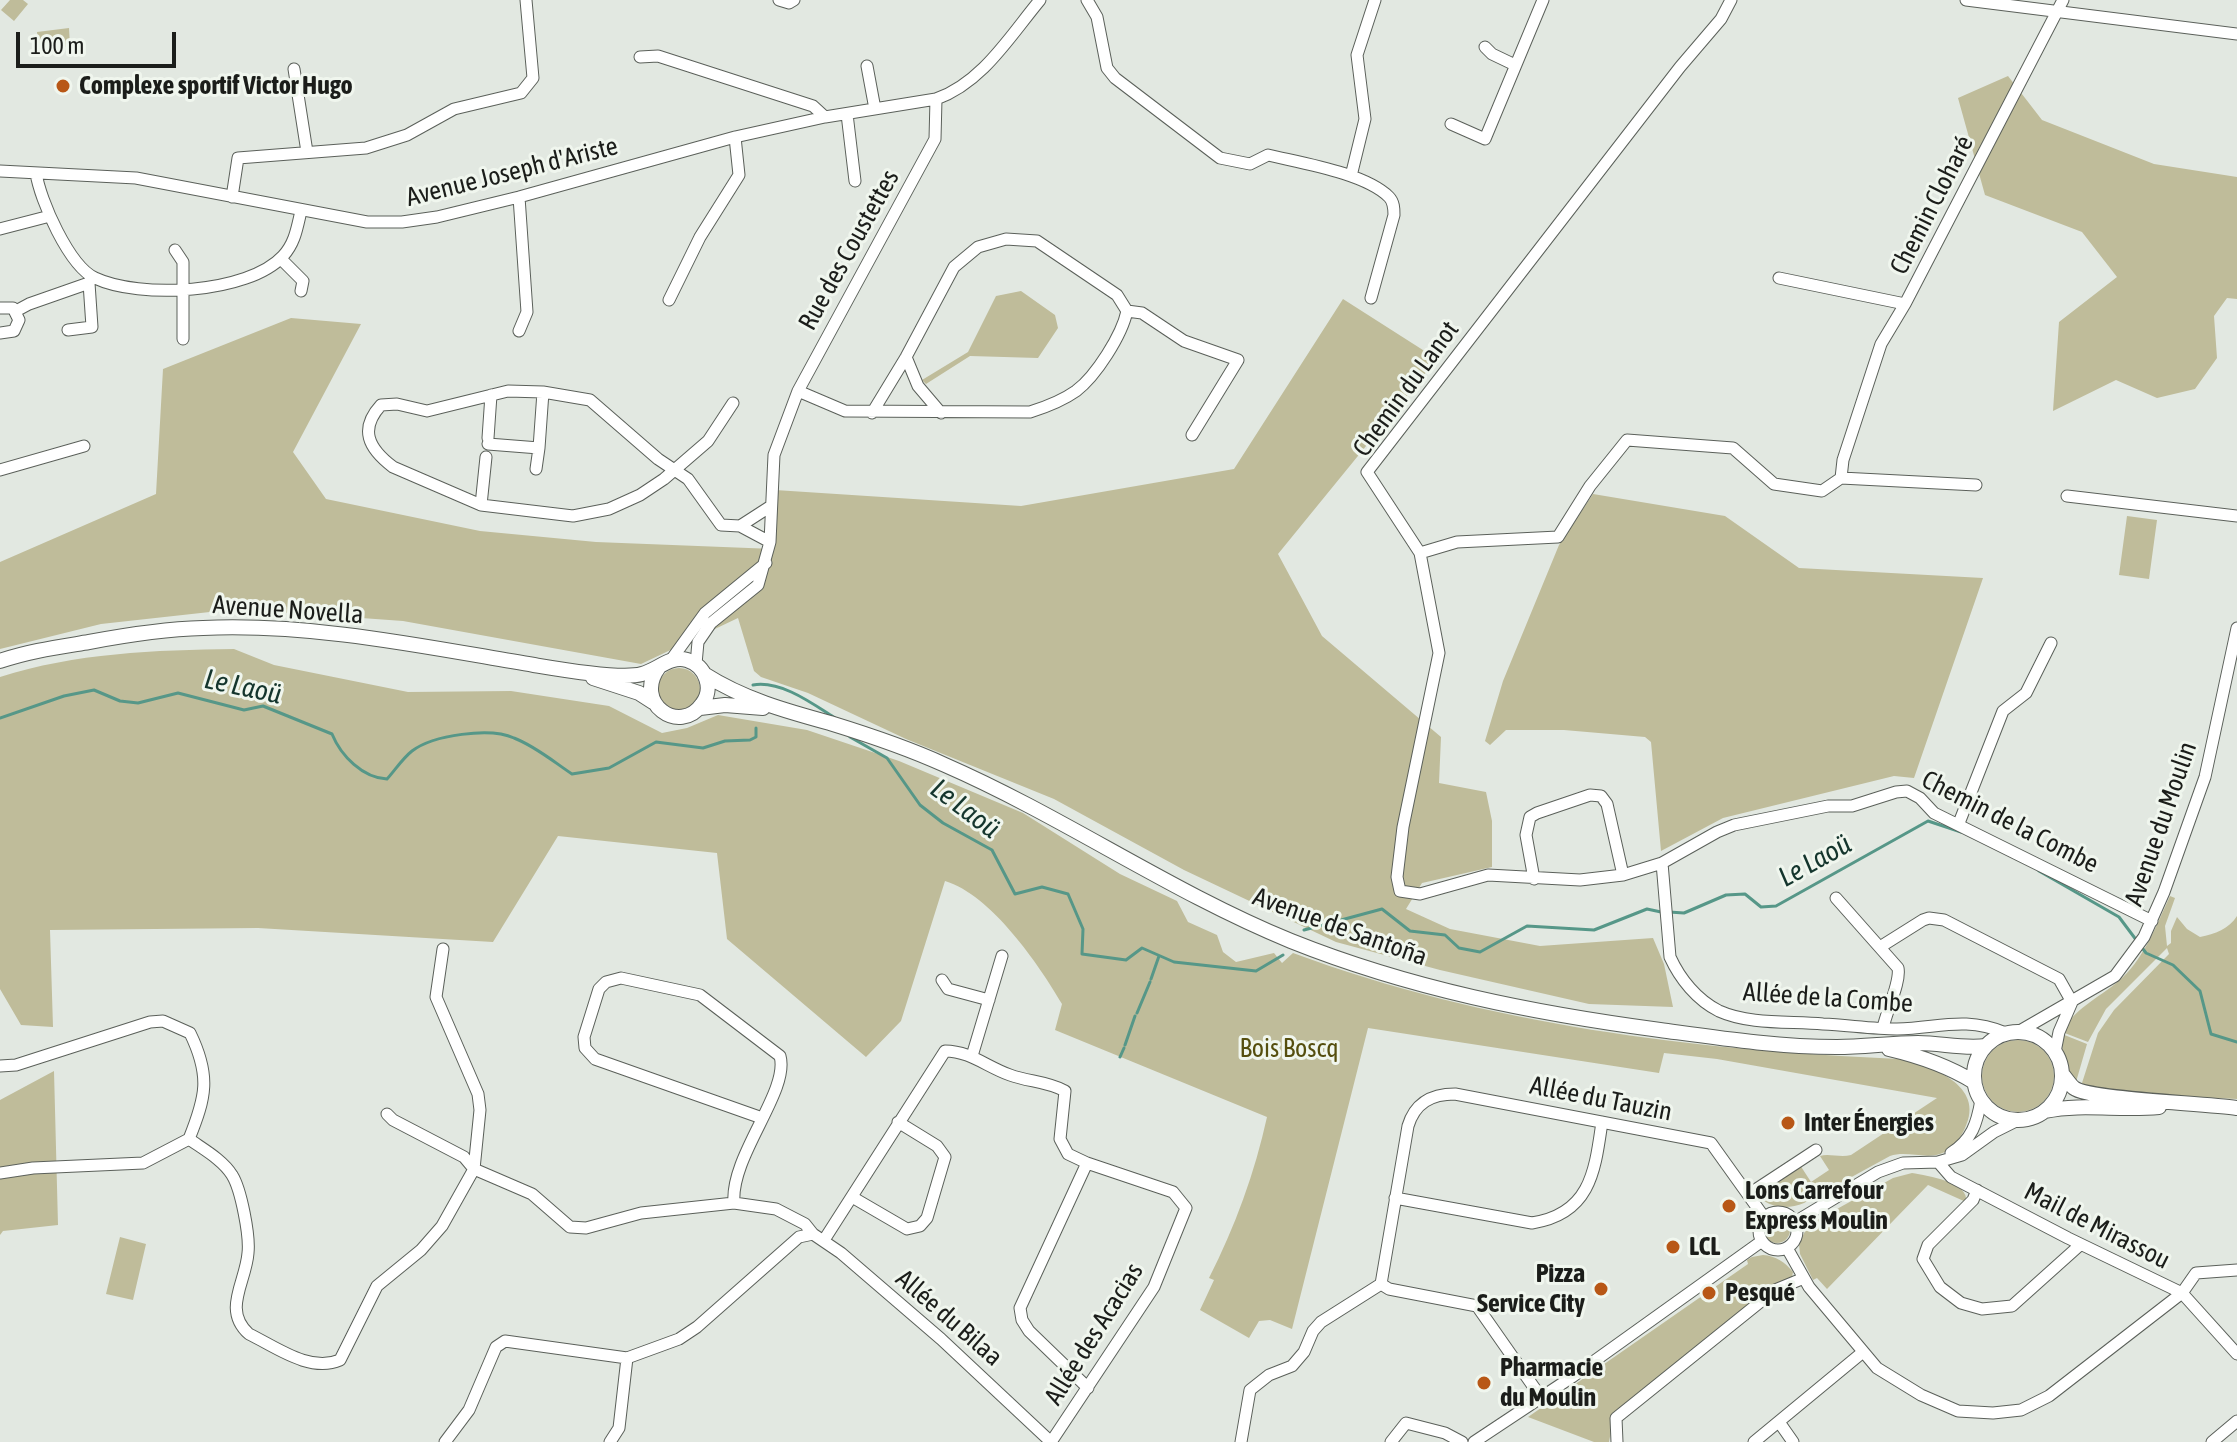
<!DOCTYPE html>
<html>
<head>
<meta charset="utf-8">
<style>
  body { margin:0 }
  #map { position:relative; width:2237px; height:1442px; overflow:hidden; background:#e2e8e1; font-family:"Asap Condensed",sans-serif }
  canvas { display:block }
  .scale { position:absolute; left:16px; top:32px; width:160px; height:36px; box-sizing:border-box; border:4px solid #1b1d1a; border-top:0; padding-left:10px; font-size:24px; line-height:28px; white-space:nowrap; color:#1b1d1a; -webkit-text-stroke:6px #f0f6ee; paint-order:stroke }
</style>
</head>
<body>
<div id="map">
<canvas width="2237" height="1442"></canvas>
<div class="scale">100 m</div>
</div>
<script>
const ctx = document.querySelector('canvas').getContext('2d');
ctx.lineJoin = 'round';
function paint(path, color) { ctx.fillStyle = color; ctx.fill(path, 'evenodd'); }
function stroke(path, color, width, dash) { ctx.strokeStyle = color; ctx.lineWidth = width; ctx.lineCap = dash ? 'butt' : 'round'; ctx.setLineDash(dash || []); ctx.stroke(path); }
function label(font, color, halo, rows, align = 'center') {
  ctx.font = font + ' "Asap Condensed",sans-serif'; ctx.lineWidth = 6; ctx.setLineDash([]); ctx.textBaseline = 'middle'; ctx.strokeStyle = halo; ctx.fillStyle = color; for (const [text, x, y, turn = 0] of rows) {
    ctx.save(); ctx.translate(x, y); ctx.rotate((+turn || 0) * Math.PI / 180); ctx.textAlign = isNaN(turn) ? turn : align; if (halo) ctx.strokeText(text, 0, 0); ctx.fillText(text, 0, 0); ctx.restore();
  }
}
paint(new Path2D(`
  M10,0H23L28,4L14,21L1,10Z
  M69,28L70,46L39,51L37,32Z
  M2008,76L2042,120L2154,164L2237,177V299L2227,298L2214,316L2217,358L2195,389L2157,398L2116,380L2053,411L2059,322L2117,277L2082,232L1985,195L1958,98Z
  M1021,291L1055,315L1058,328L1038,358L970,356L926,384L922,380L968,352L996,296Z
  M1343,299L1437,359L1278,554L1322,636L1441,737L1439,783L1486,792L1492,821V867L1422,883L1406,909L1450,929L1540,946L1653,938L1664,964L1673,1007L1589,1004L1440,970L1336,942L1184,870L1054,799L906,739L808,693L761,677L754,671L738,618L641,664L403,621L237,609L101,624L0,649V562L156,494L163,369L291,318L361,324L293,452L326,499L480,531L596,542L774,549L775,490L1021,506L1234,469Z
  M1593,494L1725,516L1799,568L1983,578L1914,778L1894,776L1723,818L1661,851L1651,742L1645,737L1564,730H1506L1490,745L1485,741L1503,681L1559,545Z
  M2127,516L2157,520L2149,579L2119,575Z
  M234,649L274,665L408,692L511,691L609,706L662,733L687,728L718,715L807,730L899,761L1023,813L1120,874L1177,901L1188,922L1217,935L1223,952L1236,962L1274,953L1282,963L1293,953C1487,1025 1693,1050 1899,1059C1931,1066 1986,1085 1965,1128C1961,1137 1954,1147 1945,1152C1927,1161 1908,1150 1890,1156L1804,1203C1789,1209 1772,1209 1759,1197L1762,1189L1800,1165L1811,1182L1829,1170L1820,1156C1829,1153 1840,1158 1851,1155L1937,1098L1717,1059L1664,1053L1659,1073L1368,1028L1292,1329L1270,1320L1259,1321L1249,1338L1200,1310L1214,1280L1209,1278C1235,1227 1255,1172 1267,1117L1055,1030L1062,1004C1038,963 991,895 945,881L901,1021L866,1057L727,939L717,853L558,836L493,942L258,928L50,930L53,1027L21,1025L0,989V677C75,653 155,650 234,649Z
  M658 689a21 21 0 1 1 42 0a21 21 0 1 1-42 0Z
  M2170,896L2175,898L2165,926L2167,946L2171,943V931L2177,917L2187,929L2200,937C2215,934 2229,929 2237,916V1099L2106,1093L2085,1089L2082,1083L2098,1033L2114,1010L2169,954L2167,948L2106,1009L2088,1042L2062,1032C2077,1005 2102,997 2123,977C2145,956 2157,924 2170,896Z
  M2062,1034L2087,1044L2076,1082C2065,1069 2061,1052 2062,1034Z
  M1982 1076a36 36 0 1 1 72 0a36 36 0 1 1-72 0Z
  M54,1071L58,1225L3,1231L0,1235V1100Z
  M1912,1173C1928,1176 1970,1182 1966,1202L1928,1185L1827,1289L1817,1278L1813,1280L1800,1254L1799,1244L1808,1225L1893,1178Z
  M1764 1230a13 13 0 1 1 26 0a13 13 0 1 1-26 0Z
  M120,1237L146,1244L133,1300L106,1294Z
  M1763,1255C1776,1256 1785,1262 1793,1272L1792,1277L1614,1415L1609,1442H1594L1528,1417L1748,1264L1747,1260L1752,1257Z`), '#bfbc9a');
stroke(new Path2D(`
  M753,685C781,680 813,704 835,718
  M0,718L64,696L94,690L120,701L138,703L178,693L244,710L263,706L332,734C341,756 363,778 387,779C395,770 403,758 412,751C433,735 490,727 514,738C535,746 554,762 572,774L609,768L656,742L703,748L725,741L750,740L756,737V728
  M850,737L887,758L920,805L943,823L992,850L1015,894L1042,887L1068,894L1083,929L1082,954L1126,960L1142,948L1174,962L1256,971L1283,955
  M2039,871L2119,917L2146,953L2173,965L2200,991L2211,1034L2237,1042
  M1669,912L1684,913L1726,895L1745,894L1761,907L1776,906L1928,821L1961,832
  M1304,930L1382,909L1410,931L1445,935L1459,948L1480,952L1527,926L1594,930L1647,909L1661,912
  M1151,979L1159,956
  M1137,1013L1150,982
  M1125,1045L1135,1016
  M1120,1057L1124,1048`), '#569788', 3);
const minor = new Path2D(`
  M779,0L789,3L794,0
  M1087,0L1097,17L1107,68L1115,78L1220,158L1250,164L1268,155C1301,163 1365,173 1389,197C1394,202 1394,209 1394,215L1371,298
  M1731,0L1721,19L1680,67L1367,472L1420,553L1439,653L1403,827L1397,877L1400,891L1420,894L1488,875L1580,880L1623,875L1662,863L1717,832L1734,825L1828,806H1852L1896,792L1907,791L1920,798L1934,813L2152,921
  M1966,0L2237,34
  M1485,47L1492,54L1515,65
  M640,57L658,56L813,106L825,117
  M867,66L875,109
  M294,69L307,152
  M847,114L855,181
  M1451,124L1485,139L1543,0
  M0,171L136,178L367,222H402L437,217L519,197L735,137L825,117L936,99C982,83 1010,36 1040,0
  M36,173C40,200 69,266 95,278C139,299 248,294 283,256C295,243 297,228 301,211
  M1351,176L1365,119L1357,55L1375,0
  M232,197L238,158L366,148L407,135L454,109L521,93L533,78L526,0
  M519,197L527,312L519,331
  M0,229L50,216
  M175,250L183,262V339
  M281,259L303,281L301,291
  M1779,278L1905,304L2063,0
  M669,300L700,237L739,175L735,137
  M0,308H13L19,320L14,331L0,333
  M16,311L29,304L89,283L92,278
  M1127,311L1142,313L1184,341L1238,360L1192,435
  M68,330L92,327L89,283
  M906,357L918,386L941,413
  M798,391L845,411L1030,412C1046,407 1062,401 1076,391C1096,376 1122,335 1127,311L1117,295L1037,241L1006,239L978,247L954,267L906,357L872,413
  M733,403L708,441L664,479L640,495L609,509L573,516L481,505L393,467C368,448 359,429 381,405L397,404L427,411L508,391L543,392L590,400L658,459L688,479L721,525L740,526L770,542
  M488,438L491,395
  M488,444L539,448L543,392
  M536,469L539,448
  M0,470L84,446
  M1841,478L1843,460L1881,344L1905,304
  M2067,496L2237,516
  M481,505L486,457
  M740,526L771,506
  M1420,553L1457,542L1558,537L1590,486L1627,440L1733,448L1774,484L1822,491L1841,478L1976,485
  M671,660L705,613L766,563
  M696,664L698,642L711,623L758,585L770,542L774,455L798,391L935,139L936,99
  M1959,823L2003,711L2026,693L2051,643
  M1662,863L1670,957C1680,979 1697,1000 1719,1011C1750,1025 1790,1021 1823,1024C1847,1025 1873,1029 1897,1029C1940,1028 1963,1016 2006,1033
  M1534,879L1526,835L1530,817L1537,813L1590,795L1601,796L1607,804L1623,875
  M1836,898L1898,968C1901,982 1886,1012 1883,1028
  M1880,947L1923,920L1929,918L1944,920L2059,979L2072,1002
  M942,980L948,989L989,1000
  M2018,1032L2115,976L2144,937L2164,892L2205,777L2237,628
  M2055,1052L2059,1032L2072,1002
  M972,1056L1002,956
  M0,1066L16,1065L150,1022L163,1021L190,1033C211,1076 206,1097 189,1139L143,1163L33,1168L0,1173
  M387,1114L393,1120L464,1157L474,1169L532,1194L570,1227L586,1228L641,1213L734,1203L776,1209L805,1224L813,1234L841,1253L941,1339L1051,1442L1154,1287L1186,1208L1173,1192L1087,1163L1068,1154L1060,1139L1065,1091C1046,1081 1029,1082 1010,1075C987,1067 970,1051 945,1051L824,1240
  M189,1139C203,1149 223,1160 232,1175C241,1189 250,1236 248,1253C246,1282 222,1310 249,1334C276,1347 310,1373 340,1360L377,1286L421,1250L442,1226L474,1169L480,1110L478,1094L436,997L443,949
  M1951,1153C1972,1140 1977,1123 1981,1100
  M1938,1162L1951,1177L2068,1238L2182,1293L2196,1273L2237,1270
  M1087,1163L1020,1308L1022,1320L1029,1331L1088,1388
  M1977,1190L1973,1200L1928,1245L1923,1259L1940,1287L1961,1303L1982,1309L2012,1306L2080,1245
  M1749,1194L1816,1150
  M852,1197L907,1229L920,1226L927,1218L945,1157L937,1146L898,1122
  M1395,1198L1532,1223C1591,1214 1595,1170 1602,1122
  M734,1203C730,1156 790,1091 780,1056L700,995L621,978L606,982L599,989L584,1037L585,1048L595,1059L762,1118
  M1759 1231a19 19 0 1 1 38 0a19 19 0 1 1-38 0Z
  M1795,1222L1878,1172L1903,1163L1938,1162L1962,1155L1994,1132L2018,1120
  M1787,1248L1809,1287L1877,1368L1921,1395L1958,1411L1993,1413L2021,1410L2049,1396L2182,1293L2237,1354
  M1381,1284L1389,1289L1477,1306L1540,1396
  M1779,1422L1793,1442
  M445,1442L469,1410L496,1347L505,1341L627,1358L679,1339L697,1327L799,1237L813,1234
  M610,1442L619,1428L627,1358
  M1241,1442L1250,1390L1269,1375L1292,1366L1304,1352L1313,1331L1321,1322L1381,1284L1408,1126C1415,1103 1431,1094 1455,1094L1711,1143L1764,1217
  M1391,1442L1406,1423L1445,1433L1462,1442
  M1474,1442L1572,1377L1762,1241
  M1617,1442L1616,1418L1775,1290L1804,1278
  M1754,1442L1863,1352
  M2212,1442L2237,1421`);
const major = new Path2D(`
  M0,661C29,651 59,647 89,642C126,635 165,629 203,628C313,623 426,647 534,665C558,669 621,680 642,674C658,670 670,655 687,660C706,666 714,689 702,704C680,736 632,703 659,667
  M704,674C743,699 786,711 830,723C869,735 908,748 945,765C1064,817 1171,892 1291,941C1411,989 1533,1013 1660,1030C1719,1038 1778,1047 1837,1047C1864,1047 1891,1043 1918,1043C1942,1043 1962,1049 1986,1046
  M593,678L639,693L653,702
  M700,708L725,705L763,708
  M1974 1076a44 44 0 1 1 88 0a44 44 0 1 1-88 0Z
  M1889,1049C1919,1056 1948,1066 1974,1082
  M2062,1074C2066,1078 2070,1085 2074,1088C2090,1100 2208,1103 2237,1108
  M2045,1111C2083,1103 2119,1111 2159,1107`);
stroke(minor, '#5b605a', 13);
stroke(major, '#5b605a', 16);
stroke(minor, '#fff', 11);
stroke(major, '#fff', 14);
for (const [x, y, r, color] of [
  [63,86,8,"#b85716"],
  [1788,1123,8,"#b85716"],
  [1729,1206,8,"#b85716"],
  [1673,1247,8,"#b85716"],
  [1601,1289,8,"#b85716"],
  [1709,1293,8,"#b85716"],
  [1484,1383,8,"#b85716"]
]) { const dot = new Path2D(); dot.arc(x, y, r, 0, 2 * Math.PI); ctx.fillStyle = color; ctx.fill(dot); stroke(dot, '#f0f6ee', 3); }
label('bold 26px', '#1b1d1a', '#f0f6ee', [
  ["Complexe sportif Victor Hugo",79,86],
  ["Inter Énergies",1804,1123],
  ["Lons Carrefour",1745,1191],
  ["Express Moulin",1745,1221],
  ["LCL",1689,1247],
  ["Pizza",1585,1274,"right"],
  ["Service City",1585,1304,"right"],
  ["Pesqué",1725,1293],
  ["Pharmacie",1500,1368],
  ["du Moulin",1500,1398]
], 'left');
label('26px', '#1b1d1a', '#f0f6ee', [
  ["Avenue Joseph d'Ariste",512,172,-14],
  ["Chemin Cloharé",1932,205,-63],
  ["Rue des Coustettes",849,250,-61],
  ["Chemin du Lanot",1406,389,-54],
  ["Avenue Novella",288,610,4],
  ["Chemin de la Combe",2010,822,27],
  ["Avenue du Moulin",2161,824,-71],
  ["Avenue de Santoña",1340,927,20],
  ["Allée de la Combe",1828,998,4],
  ["Allée du Tauzin",1601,1099,11],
  ["Mail de Mirassou",2097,1226,27],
  ["Allée du Bilaa",949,1318,41],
  ["Allée des Acacias",1094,1334,-58]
]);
label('26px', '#554e0e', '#f0f6ee', [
  ["Bois Boscq",1289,1049]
]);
label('italic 28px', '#14352d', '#f0f6ee', [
  ["Le Laoü",243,687,12],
  ["Le Laoü",965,809,37],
  ["Le Laoü",1815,861,-29]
]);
</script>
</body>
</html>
